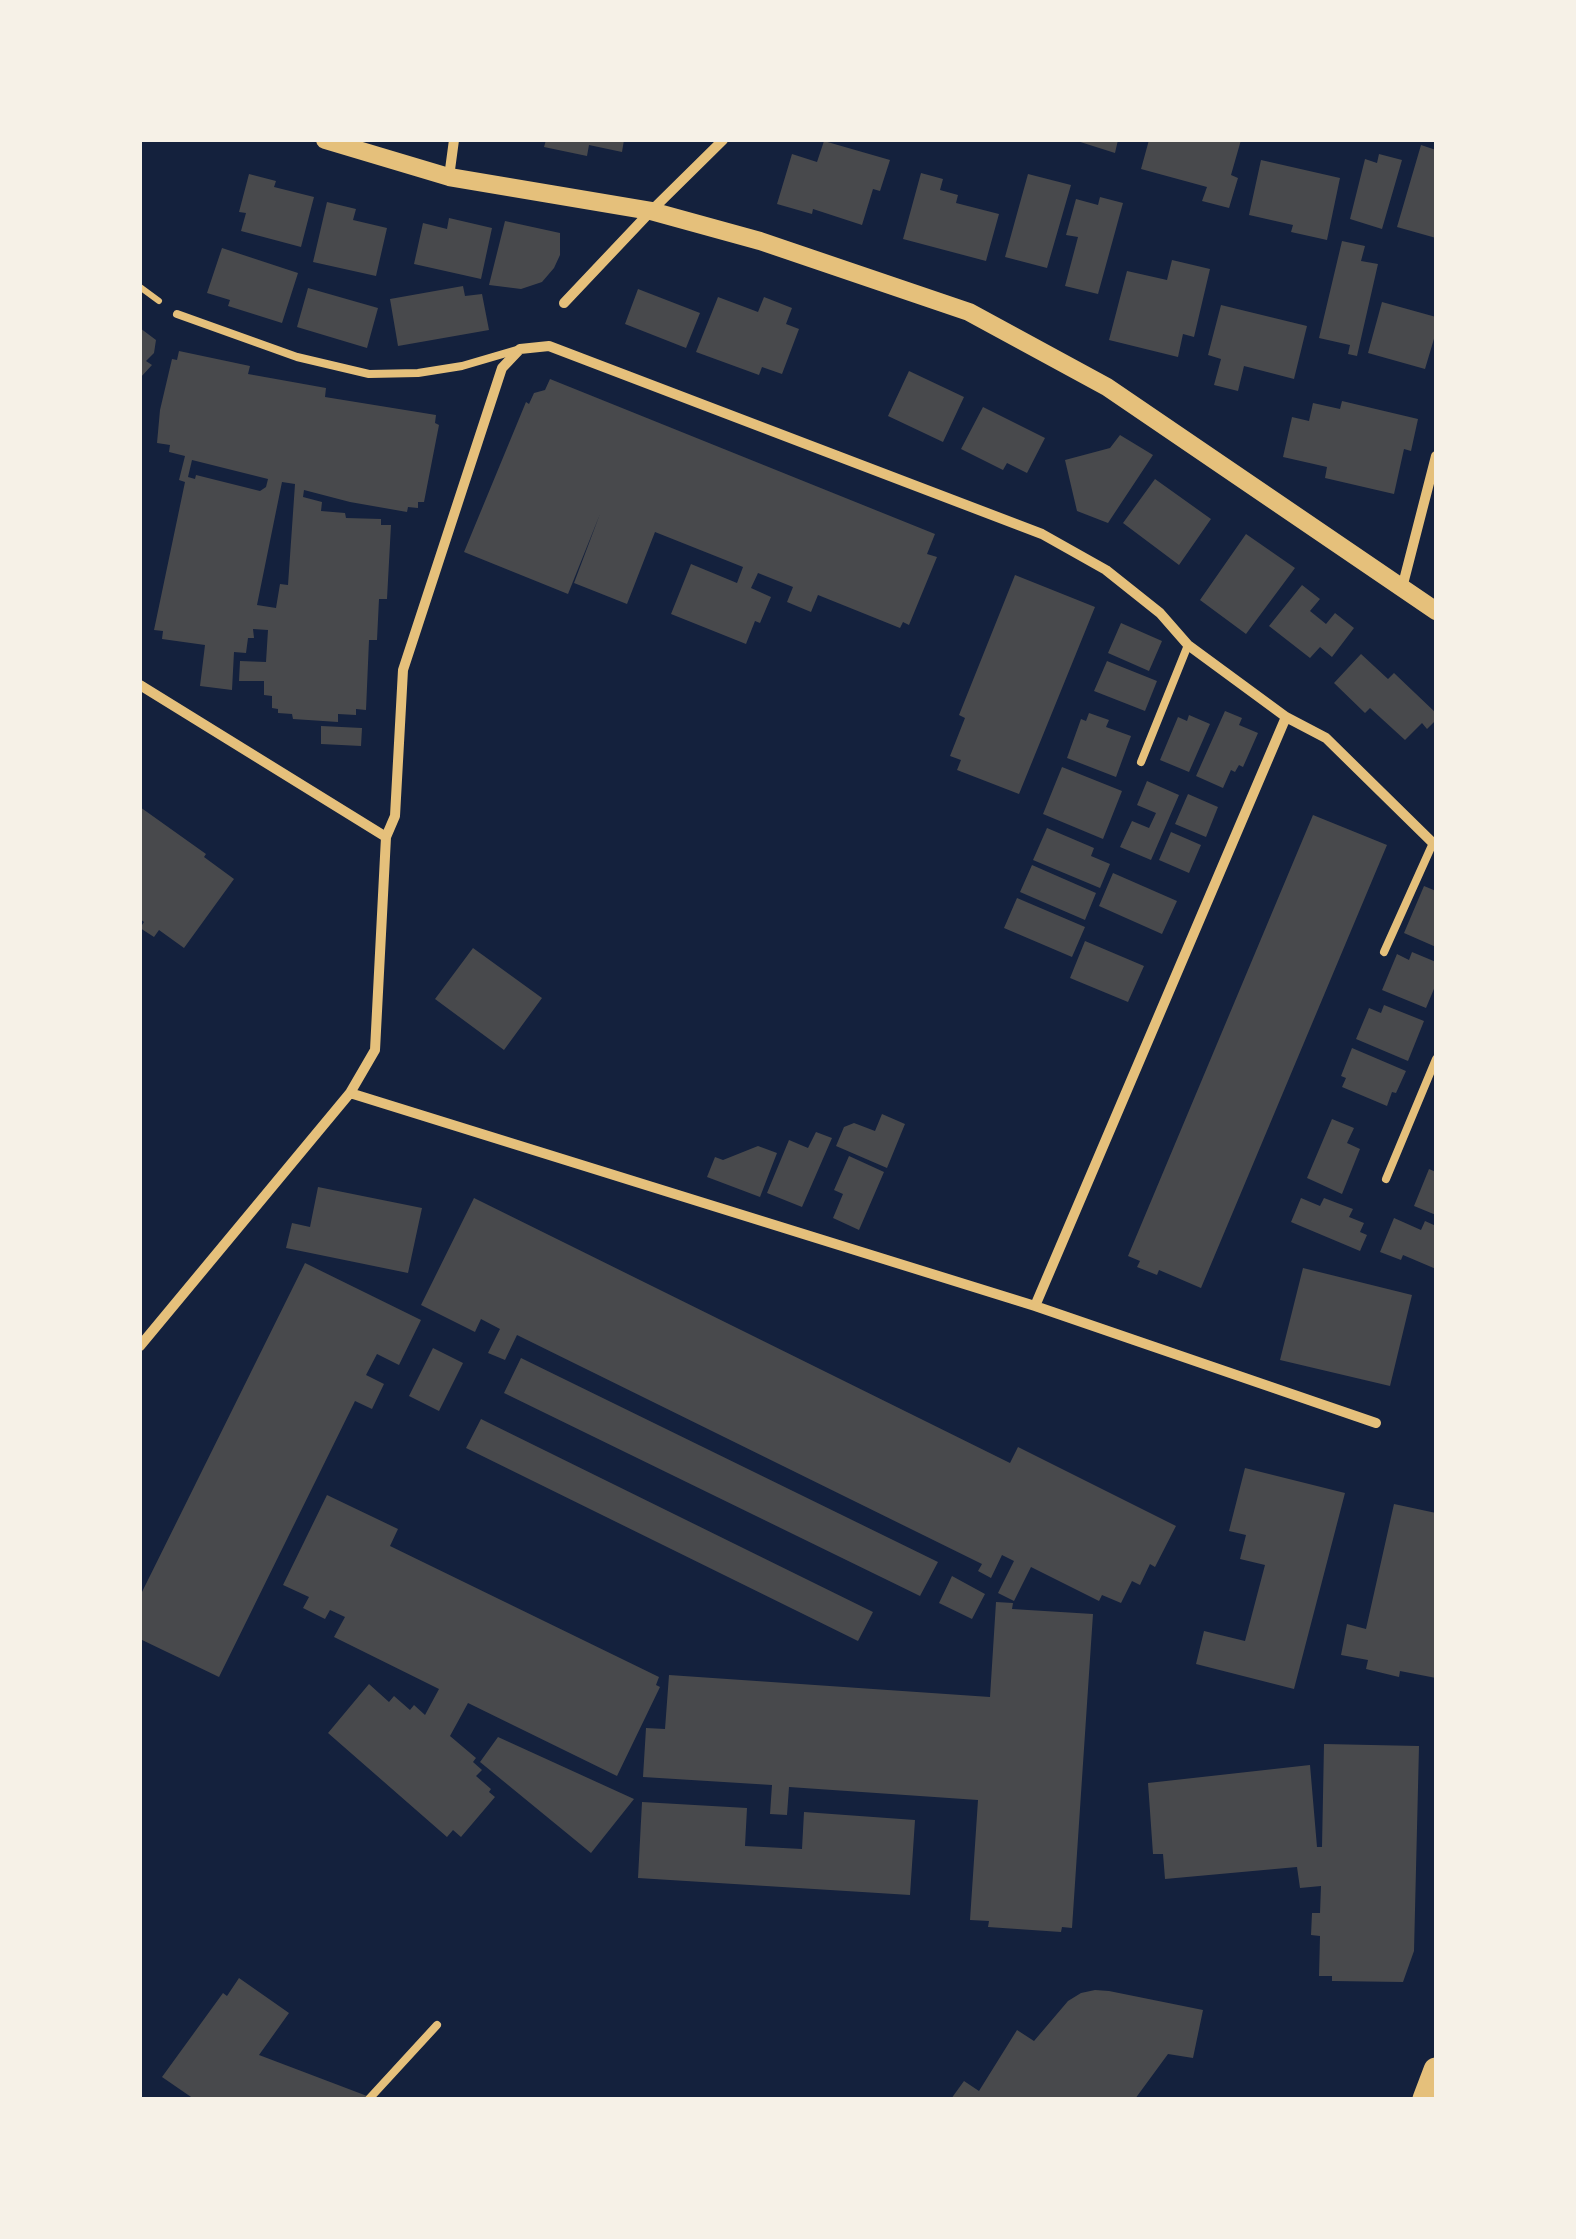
<!DOCTYPE html>
<html>
<head>
<meta charset="utf-8">
<style>
  body { margin:0 }
  #map { position:relative; width:1576px; height:2239px; overflow:hidden; background:#14213d; font-family:"Public Sans",sans-serif }
  canvas { display:block }
  .frame { position:absolute; inset:0; border:142px solid #f6f1e7; pointer-events:none }
</style>
</head>
<body>
<div id="map">
<canvas width="1576" height="2239"></canvas>
<div class="frame"></div>
</div>
<script>
const ctx = document.querySelector('canvas').getContext('2d');
ctx.lineJoin = 'round';
function paint(path, color) { ctx.fillStyle = color; ctx.fill(path, 'evenodd'); }
function stroke(path, color, width, dash) { ctx.strokeStyle = color; ctx.lineWidth = width; ctx.lineCap = dash ? 'butt' : 'round'; ctx.setLineDash(dash || []); ctx.stroke(path); }
paint(new Path2D(`
  M546,140H624L622,152L589,145L587,156L544,147Z
  M1074,140H1118L1115,153Z
  M1149,140H1241L1231,175L1238,178L1229,208L1202,201L1207,187L1141,169Z
  M824,141L890,160L880,191L873,189L862,225L813,209L812,214L777,204L792,154L817,162Z
  M1421,145L1436,150V238L1397,227Z
  M1379,154L1402,160L1382,229L1350,219L1365,159L1377,163Z
  M1261,160L1340,178L1327,240L1291,232L1293,225L1249,215Z
  M921,173L943,179L940,190L958,195L956,203L999,214L986,261L903,239Z
  M249,174L276,181L274,187L314,197L301,247L241,231L246,213L239,212Z
  M1028,174L1071,185L1047,268L1005,257Z
  M1100,197L1123,203L1098,294L1065,286L1078,237L1066,235L1076,199L1098,205Z
  M327,202L356,209L353,220L387,228L376,276L313,262Z
  M449,218L492,228L481,279L414,264L423,223L447,229Z
  M505,221L560,233V255L554,268L542,282L521,289L489,285Z
  M1342,241L1365,246L1361,261L1378,264L1357,356L1348,354L1350,345L1319,338Z
  M222,248L298,273L282,323L228,306L230,300L207,293Z
  M1172,260L1210,269L1194,337L1183,334L1178,357L1109,340L1127,271L1167,280Z
  M463,286L465,296L482,294L489,330L398,346L390,299Z
  M308,288L378,308L367,348L297,327Z
  M638,289L700,313L686,348L625,324Z
  M718,297L758,312L764,297L792,308L786,324L799,329L782,374L762,367L759,375L696,352Z
  M1382,302L1436,317V332L1425,369L1368,353Z
  M1221,305L1307,326L1294,379L1244,366L1238,391L1214,385L1221,359L1208,355Z
  M140,328L156,340L154,353L146,361L152,365L140,378Z
  M179,351L250,366L248,374L326,388L325,397L436,415L435,423L439,425L424,502H418V508L408,507L407,512L350,502L304,490L303,497L322,502L321,511L345,513L346,518L381,519V525H391L387,599H379L377,640H369L366,710L356,709V715L338,714V722L293,719L292,714L278,713V709L272,708V696L264,695V681H239L240,661L266,662L268,630L253,629L254,638H248L246,653L234,652L232,690L200,686L205,645L162,639L163,631L154,630L185,482L179,480L185,456L169,452L170,445L157,443L160,410L172,359L177,360ZM192,460L268,479L266,487L260,491L196,475L195,479L188,477ZM282,482L295,484L288,585L280,584L276,608L257,605Z
  M909,371L964,397L943,442L888,416Z
  M550,379L935,534L927,554L937,557L909,625L903,622L900,628L818,595L811,612L787,602L793,587L758,573L751,588L771,597L760,623L755,621L746,644L671,614L691,564L737,583L743,567L655,532L627,604L574,583L600,514L568,594L464,552L526,402L529,404L534,393L545,390Z
  M1342,401L1418,419L1411,451L1404,449L1394,494L1325,478L1327,467L1283,457L1292,417L1309,421L1313,403L1340,409Z
  M983,407L1045,438L1027,473L1007,463L1003,470L961,449Z
  M1120,435L1153,455L1108,523L1077,511L1065,460L1110,448Z
  M1155,479L1211,519L1179,565L1123,523Z
  M1246,534L1295,568L1246,634L1200,600Z
  M1015,575L1095,607L1019,794L957,770L961,760L950,756L965,718L959,715Z
  M1302,585L1320,599L1310,611L1326,624L1335,613L1354,628L1332,657L1320,647L1310,658L1269,626Z
  M1121,623L1162,641L1149,671L1108,653Z
  M1361,654L1388,679L1394,673L1436,713V720L1427,729L1422,723L1405,740L1370,708L1365,713L1334,683Z
  M1107,661L1157,681L1145,711L1094,691Z
  M1225,711L1242,718L1239,725L1258,733L1243,767L1239,765L1235,772L1231,770L1223,788L1196,776Z
  M1089,713L1109,720L1106,727L1131,736L1116,777L1067,758L1081,719L1086,721Z
  M1189,715L1210,724L1189,772L1160,760L1178,717L1187,721Z
  M321,726L362,728L361,746L321,744Z
  M1062,767L1122,791L1103,839L1043,814Z
  M1147,781L1179,795L1151,860L1120,847L1132,821L1149,828L1156,813L1137,805Z
  M1188,794L1218,807L1206,837L1175,824Z
  M140,807L206,854L204,857L234,879L184,948L159,930L154,937L140,928L144,922L140,919Z
  M1313,815L1387,845L1201,1288L1159,1270L1157,1275L1137,1267L1140,1261L1128,1256Z
  M1047,828L1094,848L1091,856L1110,864L1100,888L1033,860Z
  M1171,832L1201,845L1189,873L1159,860Z
  M1032,865L1096,893L1085,920L1020,892Z
  M1113,873L1177,901L1162,934L1099,906Z
  M1424,886L1436,891V947L1404,933Z
  M1017,898L1085,927L1072,957L1004,928Z
  M1085,941L1144,966L1128,1002L1070,978Z
  M473,948L542,998L504,1050L435,999Z
  M1412,952L1436,962V984L1426,1008L1382,990L1397,954L1409,960Z
  M1384,1005L1424,1021L1408,1061L1356,1039L1369,1008L1381,1013Z
  M1352,1048L1406,1071L1396,1093L1392,1092L1387,1106L1342,1087L1346,1078L1341,1076Z
  M882,1114L905,1124L887,1168L836,1146L844,1127L854,1123L875,1131Z
  M1332,1119L1354,1128L1347,1143L1360,1149L1342,1194L1307,1178Z
  M816,1132L832,1138L802,1207L767,1193L789,1140L808,1148Z
  M758,1146L777,1153L760,1197L707,1177L715,1157L723,1160Z
  M849,1156L884,1172L859,1230L833,1218L843,1194L834,1190Z
  M1429,1169L1436,1172V1215L1414,1206Z
  M318,1187L422,1208L408,1273L286,1248L292,1223L310,1227Z
  M474,1198L1010,1463L1018,1447L1176,1526L1155,1567L1150,1564L1140,1585L1132,1581L1121,1603L1102,1595L1099,1601L1031,1567L1014,1601L998,1593L1014,1561L1002,1555L991,1578L978,1571L982,1564L517,1335L505,1360L488,1353L500,1329L481,1319L475,1332L421,1305Z
  M1301,1198L1320,1206L1324,1198L1353,1209L1349,1217L1364,1223L1360,1232L1367,1235L1360,1251L1291,1222Z
  M1394,1218L1421,1230L1425,1221L1436,1226V1269L1403,1255L1401,1260L1380,1252Z
  M305,1263L421,1320L399,1365L377,1354L366,1375L384,1384L372,1409L355,1401L219,1677L140,1639V1596Z
  M1303,1268L1412,1295L1390,1386L1280,1360Z
  M433,1348L463,1363L439,1411L409,1396Z
  M521,1358L938,1562L920,1596L504,1393Z
  M481,1419L873,1612L858,1641L466,1448Z
  M1245,1468L1345,1493L1294,1689L1196,1664L1204,1631L1245,1641L1265,1565L1240,1559L1246,1535L1229,1531Z
  M327,1495L398,1529L390,1546L659,1677L656,1685L660,1687L617,1776L468,1703L450,1736L476,1758L473,1762L482,1770L476,1776L491,1789L489,1792L495,1797L461,1837L453,1830L447,1837L328,1733L369,1684L389,1702L394,1696L410,1710L414,1705L425,1715L439,1689L334,1637L345,1617L330,1610L325,1619L303,1608L309,1597L283,1585Z
  M1394,1504L1436,1513V1678L1400,1671L1399,1677L1366,1669L1368,1660L1341,1655L1347,1624L1366,1629Z
  M952,1576L985,1594L972,1619L939,1603Z
  M996,1602L1013,1603L1012,1609L1093,1614L1072,1928L1062,1927L1061,1932L988,1927L989,1921L970,1920L978,1800L789,1787L787,1815L770,1814L772,1785L643,1777L646,1728L665,1729L669,1675L990,1697Z
  M498,1737L634,1799L591,1853L480,1762Z
  M1324,1744L1419,1746L1414,1951L1403,1982L1332,1981V1976H1319L1320,1936L1311,1935L1312,1913H1320L1321,1886L1300,1888L1297,1867L1165,1879L1163,1854H1153L1148,1783L1310,1765L1317,1847H1322Z
  M642,1802L747,1808L745,1846L802,1849L804,1812L915,1820L910,1895L638,1878Z
  M239,1978L289,2013L259,2055L375,2099H194L162,2077L223,1993L227,1996Z
  M1095,1990L1109,1991L1203,2010L1193,2058L1168,2054L1135,2099H951L964,2081L979,2091L1017,2030L1034,2041L1068,2001L1081,1993Z`), '#48494c');
stroke(new Path2D(`
  M140,287L159,301`), '#e5c07b', 6);
stroke(new Path2D(`
  M177,314L297,357L369,374L418,373L462,366L520,349
  M1141,762L1188,645
  M1384,952L1433,843
  M1386,1179L1436,1059
  M369,2099L437,2025`), '#e5c07b', 8);
stroke(new Path2D(`
  M449,177L454,140
  M564,303L651,211L723,140
  M1402,588L1436,456
  M140,685L386,837L375,1050L350,1093L140,1346
  M386,837L395,816L403,670L502,368L520,349L549,346L1042,534L1106,570L1160,613L1188,645L1286,717L1326,738L1436,846
  M350,1093L1035,1306L1376,1423
  M1035,1306L1286,717`), '#e5c07b', 10);
stroke(new Path2D(`
  M325,140L449,177L651,211L760,241L969,312L1107,387L1436,611`), '#e5c07b', 18);
stroke(new Path2D(`
  M1425,2099L1436,2070`), '#e5c07b', 25);
</script>
</body>
</html>
